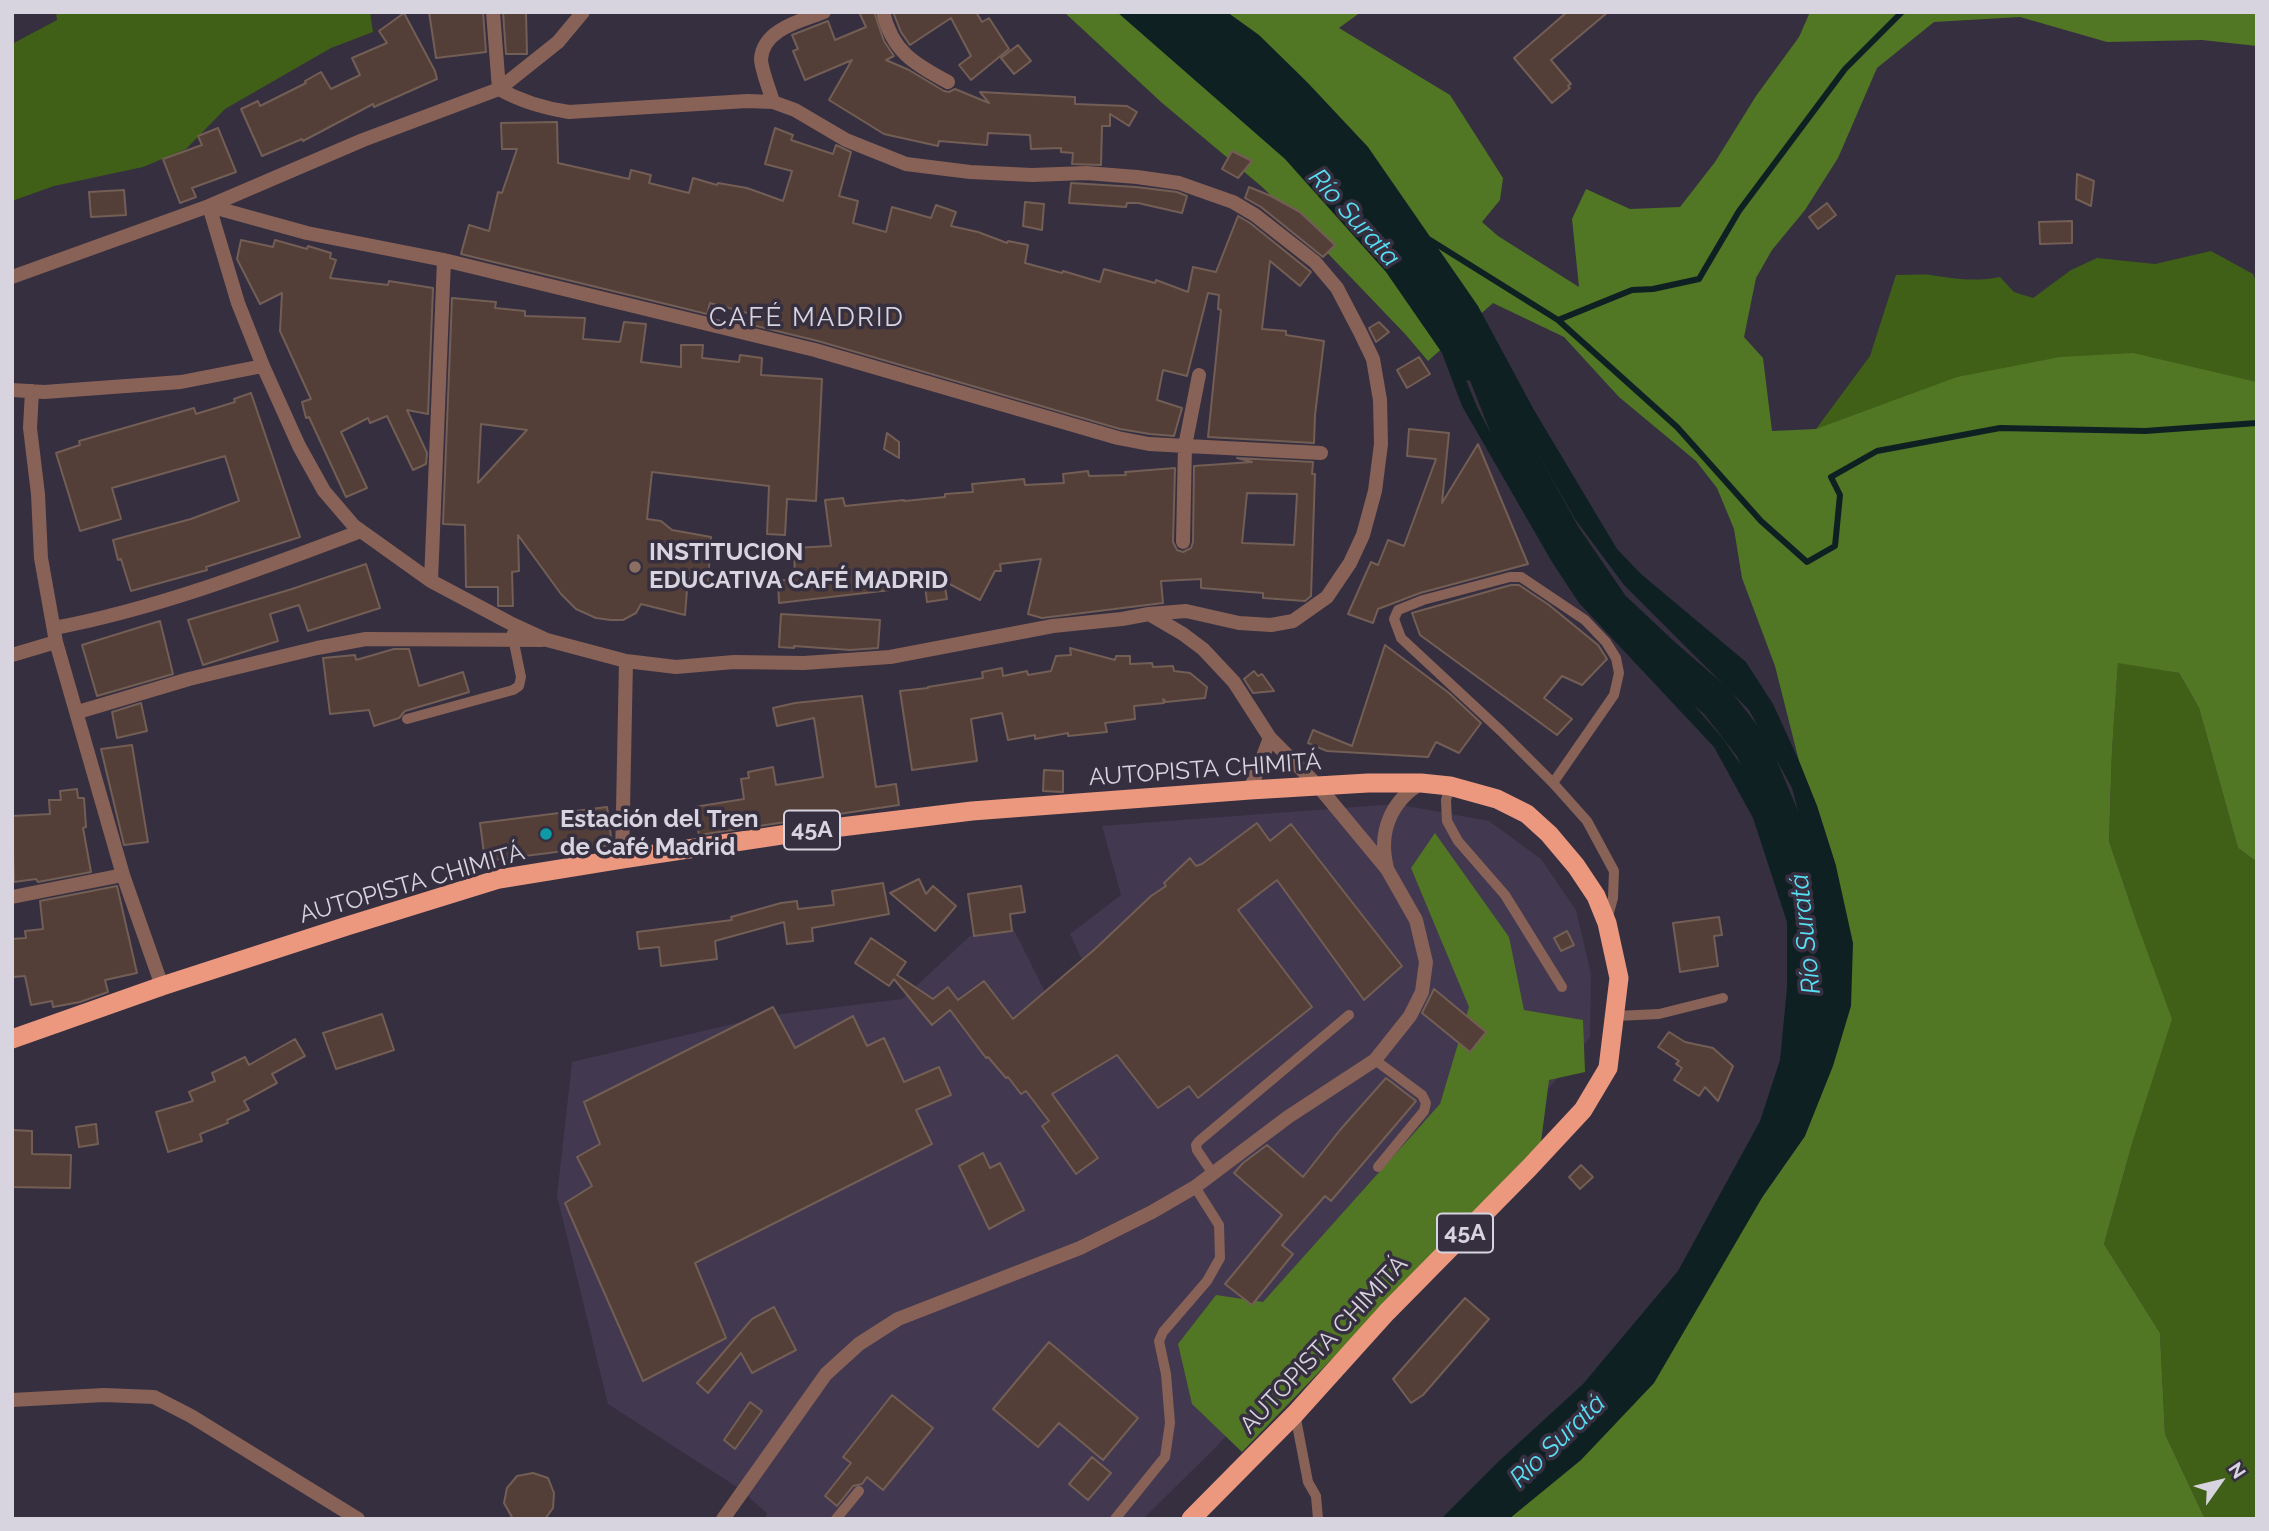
<!DOCTYPE html>
<html>
<head>
<meta charset="utf-8">
<style>
  body { margin:0 }
  #map { position:relative; width:2269px; height:1531px; overflow:hidden; background:#362f40; font-family:Raleway,sans-serif }
  canvas { display:block }
  .frame { position:absolute; inset:0; border:14px solid #d8d4df; pointer-events:none }
  .north { position:absolute; left:2185px; top:1447px; width:70px; height:70px; -webkit-text-stroke:5px #362f40; paint-order:stroke; rotate:56deg; font-size:19px; font-weight:700; line-height:28px; text-align:center; color:#d8d4df }
  .north::after { content:''; display:block; margin:auto; width:24px; height:32px; background:#d8d4df; clip-path:polygon(50% 0,100% 100%,50% 72%,0 100%) }
</style>
</head>
<body>
<div id="map">
<canvas width="2269" height="1531"></canvas>
<div class="frame"></div>
<div class="north">N</div>
</div>
<script>
const ctx = document.querySelector('canvas').getContext('2d');
ctx.lineJoin = 'round';
function paint(path, color) { ctx.fillStyle = color; ctx.fill(path, 'evenodd'); }
function stroke(path, color, width, dash) { ctx.strokeStyle = color; ctx.lineWidth = width; ctx.lineCap = dash ? 'butt' : 'round'; ctx.setLineDash(dash || []); ctx.stroke(path); }
function label(font, color, halo, rows, align = 'center') {
  ctx.font = font + ' Raleway,sans-serif'; ctx.lineWidth = 7; ctx.setLineDash([]); ctx.textBaseline = 'middle'; ctx.strokeStyle = halo; ctx.fillStyle = color; for (const [text, x, y, turn = 0] of rows) {
    ctx.save(); ctx.translate(x, y); ctx.rotate((+turn || 0) * Math.PI / 180); ctx.textAlign = isNaN(turn) ? turn : align; if (halo) ctx.strokeText(text, 0, 0); ctx.fillText(text, 0, 0); ctx.restore();
  }
}
paint(new Path2D(`
  M1396,804L1489,821L1541,859L1576,910L1591,974L1590,1037L1499,1151L1214,1449L1143,1519H765L767,1513L737,1487L608,1404L557,1196L572,1062L766,1016L902,999L970,936L1012,926L1045,992L1083,962L1070,934L1121,895L1102,826Z`), '#42384f');
paint(new Path2D(`
  M56,12H370L373,32L331,48L225,109L186,149L143,167L54,186L12,201V44L57,20Z
  M2211,251L2253,274L2257,284V382L2210,372L1816,429L1870,356L1896,275C1908,275 1920,274 1931,275C1956,279 1975,282 2000,277L2014,292L2033,298L2071,270L2097,258L2155,264Z
  M2118,662L2179,673L2199,708L2238,848L2257,862V1519H2205L2165,1434L2160,1333L2104,1244L2134,1137L2139,929L2109,841L2112,751Z`), '#405f17');
paint(new Path2D(`
  M1064,12H1361L1339,28L1450,95L1503,178L1500,200L1482,222L1498,236L1579,287L1572,219L1586,189L1630,209L1680,207L1715,162L1756,96L1799,37L1810,12H2257V46L2202,40L2107,42L2020,17L1934,22L1877,68L1838,158L1805,210L1772,250L1756,278L1744,337L1763,358L1772,431L1816,429L1957,377L2060,357L2133,353L2257,382V862L2238,848L2199,708L2179,673L2118,663L2112,751L2109,841L2139,929L2172,1019L2134,1137L2104,1244L2160,1333L2165,1434L2205,1519H1509L1763,1196L1805,1136L1836,866L1817,806L1799,761L1775,666L1742,578L1734,529L1717,488L1696,461L1619,397L1564,337L1493,303L1428,361L1406,335L1293,217L1261,186L1161,102Z
  M1435,833L1509,937L1524,1010L1583,1020L1585,1072L1549,1080L1541,1142L1242,1452L1192,1404L1178,1344L1216,1295L1263,1302L1440,1104L1469,1007L1411,868Z`), '#517624');
paint(new Path2D(`
  M1117,12H1227L1259,35L1307,82L1368,147L1478,306L1534,410L1617,549L1641,574L1746,662L1773,704L1799,761L1817,806L1836,866L1853,943L1851,1006L1833,1066L1805,1136L1763,1196L1654,1383L1581,1460L1509,1519H1441L1499,1461L1583,1384L1678,1271L1760,1121L1780,1060L1787,988V922L1753,818L1714,747L1579,603L1552,562L1462,406L1442,353L1386,272L1285,159ZM1466,380L1495,386L1526,433L1575,519L1624,585L1749,710L1792,788L1812,865L1818,917L1814,1002L1805,951L1798,896L1774,835L1742,767L1724,740L1675,683L1627,640L1580,588L1533,514L1477,407Z`), '#0f2023');
stroke(new Path2D(`
  M1430,240L1558,320L1677,427L1761,521L1807,562L1835,546L1840,495L1831,477L1877,451L2000,428L2145,431L2257,423
  M1558,320L1632,290L1653,289L1699,279L1739,211L1845,69L1902,12`), '#0f2023', 6);
stroke(new Path2D(`
  M1468,346L1482,363L1517,452L1564,537L1612,607L1663,655L1717,702L1752,747L1798,856L1816,993L1810,1032`), '#0f2023', 35);
const building = new Path2D(`
  M429,12H483L486,52L436,58Z
  M503,12H526L527,54H506Z
  M859,12H874L884,41L894,56L886,60L909,70L944,91L949,92L955,89L989,103L980,92L1075,97V104L1127,106L1137,112L1129,126L1110,114V126H1102L1101,165L1072,164L1073,153L1061,152V148L1031,149L1030,135L988,133L987,145L939,141L938,146L884,134L829,100L852,60L805,80L793,51L798,49L792,35L828,21L835,40L866,27Z
  M893,12H976L982,22L989,18L1009,49L971,80L959,65L971,56L951,18L910,45L901,32Z
  M1567,12H1608L1551,60L1571,84L1568,86L1570,88L1552,103L1514,58Z
  M404,13L435,71L437,79L374,107L373,104L303,141L302,139L262,156L241,109L258,101L260,106L306,83L305,81L321,72L331,89L360,75L352,58L387,43L379,31Z
  M1018,45L1031,61L1014,74L1001,58Z
  M557,122L558,163L629,179L631,170L651,175L649,183L689,193L693,178L717,185L718,183L747,188L783,201L792,171L765,164L775,128L793,135L791,140L833,154L836,145L851,152L839,196L858,201L853,223L886,232L892,207L931,218L936,205L956,212L951,226L978,232L1007,243L1008,241L1028,245L1025,263L1062,273L1063,271L1100,282L1104,269L1155,283L1156,280L1188,292L1193,267L1216,272L1238,216L1250,223L1311,272L1300,286L1270,261L1262,329L1286,331V335L1324,341L1315,415L1314,443L1208,437L1221,310L1218,309L1219,295L1208,293L1187,376L1163,370L1157,400L1182,408L1174,436L1150,434L1120,429L818,341L748,324L751,314L710,303L707,314L461,254L469,225L489,231L498,192L502,193L517,149H502L501,123Z
  M218,128L236,172L192,188L196,197L180,203L163,159L202,145L198,136Z
  M1232,151L1252,161L1238,178L1222,169Z
  M2077,174L2094,181L2091,206L2076,199Z
  M1071,183L1136,187L1177,192L1187,196L1182,213L1138,203H1127L1126,207L1069,203Z
  M1249,187L1271,196L1300,212L1335,245L1323,257L1261,207L1245,198Z
  M124,190L126,215L91,217L89,192Z
  M1025,202L1044,204L1042,230L1023,226Z
  M1827,203L1836,215L1818,229L1809,217Z
  M2072,221V243L2040,244L2039,222Z
  M241,240L273,247L275,240L307,249L308,246L331,253L330,258L336,260L330,278L388,285L389,281L433,288L428,414L407,410L427,453L426,464L413,470L387,416L370,423L368,418L341,432L367,488L346,497L309,417L306,418L302,402L311,399L280,331L282,293L260,304L237,259Z
  M452,298L496,302L495,308L525,311V316L585,318L583,339L620,342L624,322L646,324L641,362L681,367V345H703L702,358L739,362L740,355L762,358L761,375L822,379L816,501L787,499L785,535L767,534L769,486L652,472L647,519L661,521L672,530L711,537L708,583L688,578L685,615L641,604L636,613L623,620H611L596,618L576,609L561,594L518,535L519,571L512,572L513,606H498V587H466L465,525L443,524ZM481,424L527,430L478,483Z
  M1379,322L1389,332L1376,342L1369,328Z
  M1419,357L1430,374L1407,388L1397,370Z
  M251,393L300,537L206,567L207,570L131,591L121,559L118,560L113,540L191,519L239,501L225,456L112,488L121,519L80,531L56,453L80,445L79,441L194,408L196,414L235,402L234,399Z
  M1409,429L1449,433L1442,503L1478,444L1528,564L1420,593L1378,609L1373,623L1348,614L1371,562L1378,565L1388,540L1404,546L1436,459L1407,456Z
  M887,433L899,442V458L884,449Z
  M1237,458L1313,462L1312,474H1315L1311,596L1305,601L1263,598V593L1201,588V579L1161,581L1163,603L1042,618L1028,614L1041,559L1000,564L1001,571H995L980,600L944,581L947,599L927,602L925,586L779,603L778,580H795L794,548L831,546L825,500L843,498L845,506L904,500V501L945,497V494L973,492L972,484L1024,479L1025,485L1064,483L1063,474L1088,471L1089,476L1126,475L1125,472L1175,468L1173,542L1177,550L1183,552L1191,548L1193,542L1194,466L1252,462ZM1247,493L1297,494L1294,545L1242,543Z
  M366,564L380,608L308,631L299,605L270,614L278,641L203,665L188,620L292,589Z
  M1511,585H1519L1549,605L1598,645L1607,659L1582,685L1562,676L1544,698L1572,719L1557,735L1420,635L1412,613Z
  M781,614L880,620L878,648L850,650L794,646V648L779,647Z
  M160,621L173,674L97,696L82,645Z
  M1385,645L1449,693L1481,723L1459,753L1436,742L1428,757L1327,751L1308,743L1313,730L1352,746Z
  M1070,648L1115,660L1116,656H1130V664L1152,663L1153,667L1173,666L1174,671L1190,673L1207,687L1205,698L1166,702L1163,699L1164,703L1134,706L1135,719L1105,723L1107,732L1068,736V733L1035,739V735L1008,740L1002,713L971,719L977,761L912,770L900,691L928,688V687L983,678L982,672L1002,668L1003,676L1027,671L1028,675L1051,671L1056,656L1071,655Z
  M394,649H409L419,686L463,672L469,692L405,711L399,718L374,726L369,710L330,714L323,658L355,655L356,660Z
  M1254,671L1258,676L1262,674L1274,691L1253,693L1244,679Z
  M862,696L876,787L896,784L899,805L699,835L694,807L744,799L741,779L749,778L748,772L773,767L776,785L823,777L814,718L777,726L773,708L795,703Z
  M141,703L147,731L117,738L112,712Z
  M132,745L148,842L124,845L101,749Z
  M1044,770L1063,771V792L1043,791Z
  M77,789L78,798H84L86,827L83,828L91,872L38,882L36,879L14,882L12,816L50,814L49,800H61L60,791Z
  M607,807L612,845L485,861L480,823Z
  M1257,823L1270,841L1291,824L1402,966L1364,1000L1277,880L1238,910L1312,1007L1198,1098L1189,1086L1158,1108L1117,1055L1052,1094L1098,1158L1076,1174L1042,1126L1049,1121L1026,1091L1021,1094L1008,1077L1006,1078L988,1057L986,1058L950,1010L932,1025L894,979L889,986L855,963L871,938L906,962L897,975L933,999L948,987L958,1000L984,981L1013,1019L1095,949L1151,896L1166,886L1164,883L1190,858L1196,866L1202,864Z
  M919,879L926,894L933,886L956,906L935,931L890,893Z
  M883,883L889,914L812,928L813,941L787,944L784,922L715,941L717,959L661,966L659,947L639,949L637,932L732,920L731,917L781,903L797,901L798,909L834,905L832,891Z
  M117,886L137,973L105,980L108,992L80,1002L53,1007L52,1001L31,1005L25,976L12,977V939L26,938L25,931L43,929L40,901Z
  M1021,886L1025,912L1010,914L1012,931L974,936L968,894Z
  M1719,917L1722,935L1714,936L1718,966L1680,972L1673,923Z
  M1567,931L1574,945L1561,951L1554,938Z
  M1434,989L1486,1032L1470,1052L1422,1013Z
  M773,1007L795,1048L853,1016L867,1046L884,1038L904,1082L939,1067L951,1095L916,1110L932,1144L695,1263L726,1338L643,1381L565,1203L592,1186L577,1157L600,1144L584,1102Z
  M382,1014L394,1050L336,1069L323,1033Z
  M1669,1032L1685,1042L1713,1048L1733,1066L1718,1101L1705,1087L1699,1096L1674,1080L1682,1068L1676,1064L1679,1061L1658,1047Z
  M295,1039L305,1056L272,1074L277,1083L244,1101L249,1110L227,1120L228,1123L200,1134L202,1141L168,1152L156,1112L193,1101L189,1092L215,1081L212,1073L245,1057L249,1065Z
  M1386,1078L1416,1101L1331,1201L1325,1196L1282,1245L1293,1254L1252,1305L1225,1284L1282,1215L1234,1173L1243,1163L1267,1145L1303,1177L1340,1130Z
  M96,1124L98,1144L79,1147L76,1127Z
  M12,1130L32,1131V1154L71,1155L70,1188L12,1187Z
  M983,1153L990,1168L1000,1163L1024,1210L989,1229L959,1166Z
  M1581,1165L1593,1177L1580,1189L1569,1177Z
  M1465,1298L1489,1319L1423,1395L1411,1403L1393,1379Z
  M774,1307L796,1350L752,1373L741,1353L708,1393L697,1383L752,1319Z
  M1049,1342L1138,1418L1103,1460L1059,1423L1038,1447L993,1409Z
  M892,1395L933,1428L883,1490L867,1477L862,1484L853,1486L837,1506L825,1496L851,1463L843,1457Z
  M750,1402L762,1411L735,1449L724,1440Z
  M1092,1457L1111,1473L1088,1500L1069,1484Z
  M533,1473L548,1478L554,1493L553,1508L545,1519H513L504,1503L507,1488L517,1476Z`);
paint(building, '#533f37');
stroke(building, '#735e55', 2);
stroke(new Path2D(`
  M407,719L513,690L519,686L521,677L512,633
  M1553,783L1614,695L1619,673L1616,658L1606,642L1585,620L1521,577H1510L1423,600L1398,610L1394,619L1401,638L1501,731L1553,783L1587,821L1614,871L1613,898L1607,920
  M1450,786L1446,800L1447,821L1458,841L1505,895L1562,987
  M1616,1016L1659,1014L1723,998
  M1375,1060L1422,1095L1426,1103L1424,1111L1378,1167
  M1213,1174L1197,1150L1196,1145L1199,1141L1349,1015
  M1295,1414L1308,1482L1316,1496L1318,1519
  M836,1519L859,1491
  M1115,1519L1165,1457L1170,1423L1166,1374L1159,1341L1163,1332L1207,1281L1220,1258L1219,1225L1195,1187`), '#886257', 10);
stroke(new Path2D(`
  M493,12L499,89
  M883,12C892,51 914,64 948,82
  M773,102C770,91 761,69 761,59C763,29 801,21 824,12
  M209,206L238,303L263,366L299,446L324,491L354,526L431,581L510,623L547,640L626,661L676,667L734,662L804,663L890,657L1053,626L1122,619L1149,614L1186,611L1239,623L1271,625L1293,621L1327,597L1350,563L1363,535L1375,491L1381,444L1380,400L1373,359L1360,332L1337,288L1315,262L1255,215L1233,202L1179,183L1137,177L1086,173L1032,175L970,172L906,164L846,140L795,110L773,102L747,101L569,112C543,108 522,102 499,89
  M209,206L307,233L444,260L815,350L1118,438L1149,444L1321,453
  M12,277L209,206L363,140L499,89L558,42L583,12
  M12,390L44,392L181,382L263,366
  M32,391L30,428L38,494L41,558L56,642L123,875L162,986
  M1183,542L1185,446L1199,375
  M431,581L444,260
  M54,628C160,608 260,569 361,531
  M12,655L56,642
  M78,712L189,679L317,648L366,639L542,640
  M1250,790L1270,738
  M622,859L626,661
  M1387,868C1378,833 1390,802 1421,783
  M12,897L123,875
  M723,1519L826,1374L859,1344L898,1319L1080,1248L1152,1212L1195,1187L1288,1117L1375,1060L1410,1016L1422,992L1426,962L1416,920L1387,869L1319,787L1270,738L1234,682L1203,649L1183,634L1149,614`), '#886257', 14);
stroke(new Path2D(`
  M12,1400L104,1395L154,1397L191,1416L358,1519`), '#886257', 14);
stroke(new Path2D(`
  M12,1039L162,986L347,926L499,879L622,859L808,831L972,811L1250,790L1368,783H1421L1450,786L1497,799L1527,814L1549,834L1576,866L1596,896L1607,923L1619,978L1608,1068L1583,1110L1529,1168L1387,1312L1295,1414L1191,1519`), '#ec987e', 19);
for (const [x, y, r, color] of [
  [635,567,7,"#8d6e63"],
  [546,834,7,"#0f9aa8"]
]) { const dot = new Path2D(); dot.arc(x, y, r, 0, 2 * Math.PI); ctx.fillStyle = color; ctx.fill(dot); stroke(dot, '#362f40', 2.5); }
for (const [x, y, w] of [
  [812,830,56],
  [1465,1233,56]
]) { const box = new Path2D(); box.roundRect(x - w / 2, y - 19.5, w, 39, 5); ctx.fillStyle = '#362f40'; ctx.fill(box); stroke(box, '#d8d4df', 2); }
label('bold 23px', '#d8d4df', null, [
  ["45A",812,830],
  ["45A",1465,1233]
]);
label('bold 24px', '#d8d4df', '#362f40', [
  ["INSTITUCION",649,553],
  ["EDUCATIVA CAFÉ MADRID",649,581],
  ["Estación del Tren",560,820],
  ["de Café Madrid",560,848]
], 'left');
label('24px', '#d8d4df', '#362f40', [
  ["AUTOPISTA CHIMITÁ",1205,770,-4],
  ["AUTOPISTA CHIMITÁ",412,884,-16],
  ["AUTOPISTA CHIMITÁ",1324,1345,-47]
]);
label('italic 26px', '#58def2', '#362f40', [
  ["Río Surata",1354,218,48],
  ["Río Suratá",1806,934,-96],
  ["Río Suratá",1558,1441,-44]
]);
ctx.letterSpacing = '2px';
label('26px', '#d8d4df', '#362f40', [
  ["CAFÉ MADRID",807,318]
]);
ctx.letterSpacing = '0px';
</script>
</body>
</html>
